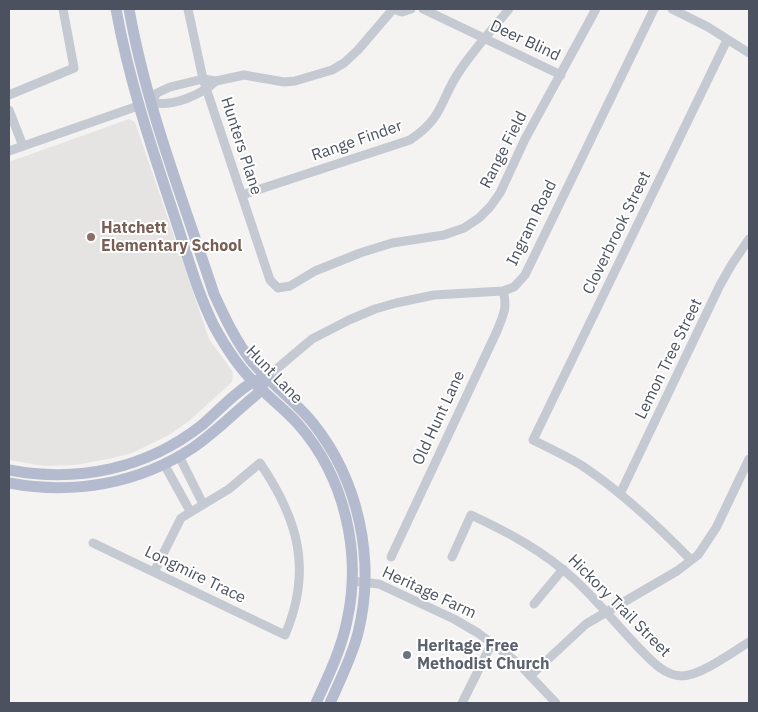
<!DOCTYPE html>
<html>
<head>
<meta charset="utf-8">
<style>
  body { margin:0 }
  #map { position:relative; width:758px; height:712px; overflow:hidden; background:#f4f3f2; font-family:"IBM Plex Sans",sans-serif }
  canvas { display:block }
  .frame { position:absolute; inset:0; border:10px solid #4b515e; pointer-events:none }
</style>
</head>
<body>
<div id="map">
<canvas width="758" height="712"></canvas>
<div class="frame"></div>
</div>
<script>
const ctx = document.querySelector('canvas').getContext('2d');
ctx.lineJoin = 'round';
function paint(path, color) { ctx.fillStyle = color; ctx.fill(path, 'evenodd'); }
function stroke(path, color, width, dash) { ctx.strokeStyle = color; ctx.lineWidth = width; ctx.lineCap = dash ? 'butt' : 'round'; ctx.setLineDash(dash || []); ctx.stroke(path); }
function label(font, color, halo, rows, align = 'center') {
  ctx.font = font + ' "IBM Plex Sans",sans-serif'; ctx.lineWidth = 4; ctx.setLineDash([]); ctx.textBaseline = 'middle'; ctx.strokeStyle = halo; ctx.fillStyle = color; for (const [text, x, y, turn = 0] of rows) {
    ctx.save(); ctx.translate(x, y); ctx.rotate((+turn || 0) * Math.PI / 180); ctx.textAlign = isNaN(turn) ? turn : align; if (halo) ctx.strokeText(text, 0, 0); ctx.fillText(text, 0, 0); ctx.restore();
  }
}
paint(new Path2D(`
  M129,119L135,122L209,339L233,372L232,382L189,421L169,435L132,453L108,459L75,465L44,466L9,460V162Z`), '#e5e4e3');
stroke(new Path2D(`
  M188,9L203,79L270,280L278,288L290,286L315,271L360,253L392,243L444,235L464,228L479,218L490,207L500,193L525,139L596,9
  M392,9L402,12L411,9
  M423,9L561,75
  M672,9L708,27L749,53
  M216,81C201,95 171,108 151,102L157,93L170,87L203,79L216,81L244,75L284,82L295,81L332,70L344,63L358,50L393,9
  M9,95L74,68L63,9
  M9,110L23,146
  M9,151L138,106
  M242,195L410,140C445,117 440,98 461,69C475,48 493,29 509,9
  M267,377L312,339L349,320L375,309L396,303L434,295L503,291L514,287L525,275L654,9
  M179,456L203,504
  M164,464L190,511
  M620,494L720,285L732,264L749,239
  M93,543L285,635C313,570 298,519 260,463L229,489L181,518L154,572
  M391,557L497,331C503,315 508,308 503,291
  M452,557L471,515C508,532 543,551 574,579C596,599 615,623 636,645C649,658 663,676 682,676C700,676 733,652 749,642
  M691,560C657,525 622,492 581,465C566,456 549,448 533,440L727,40
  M352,581L379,584L454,619L478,633L518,663L556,703
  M534,604L563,569
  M530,676L586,624L677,571L698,555L716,528L749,459
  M462,703L492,643`), '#c4c9d2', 9);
stroke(new Path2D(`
  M116,9C129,81 152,149 175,218C187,254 197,292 214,326C225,346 238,367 254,382C268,397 285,409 298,424C345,477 362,553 347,621C341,650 328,677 316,703
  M129,9C146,106 183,200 214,294C225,318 236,342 253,363C271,384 294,400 312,422C359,480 376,560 358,633C352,657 340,680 330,703
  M9,470C78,483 146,469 202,425C217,412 241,386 258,380
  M9,483C74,495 139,484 194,447C216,432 235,412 256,395L261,389L264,383`), '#b4bbce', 11);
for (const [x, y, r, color] of [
  [91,237,5,"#8d6e63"],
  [407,655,5,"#6b7280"]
]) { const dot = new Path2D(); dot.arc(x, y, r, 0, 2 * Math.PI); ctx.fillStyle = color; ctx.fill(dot); stroke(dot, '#fff', 2); }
label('16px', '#4b515e', '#fff', [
  ["Deer Blind",525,41,25],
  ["Range Finder",357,141,-19],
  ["Hunters Plane",241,146,72],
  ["Range Field",504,150,-63],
  ["Ingram Road",532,223,-64],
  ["Cloverbrook Street",617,233,-64],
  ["Lemon Tree Street",669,359,-64],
  ["Hunt Lane",274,375,46],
  ["Old Hunt Lane",439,418,-65],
  ["Longmire Trace",195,575,26],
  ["Heritage Farm",429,593,25],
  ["Hickory Trail Street",619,606,45]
]);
label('bold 16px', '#785e54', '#fff', [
  ["Hatchett",101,228],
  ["Elementary School",101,246]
], 'left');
label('bold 16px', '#5b616d', '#fff', [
  ["Heritage Free",417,646],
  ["Methodist Church",417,664]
], 'left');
</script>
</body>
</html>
